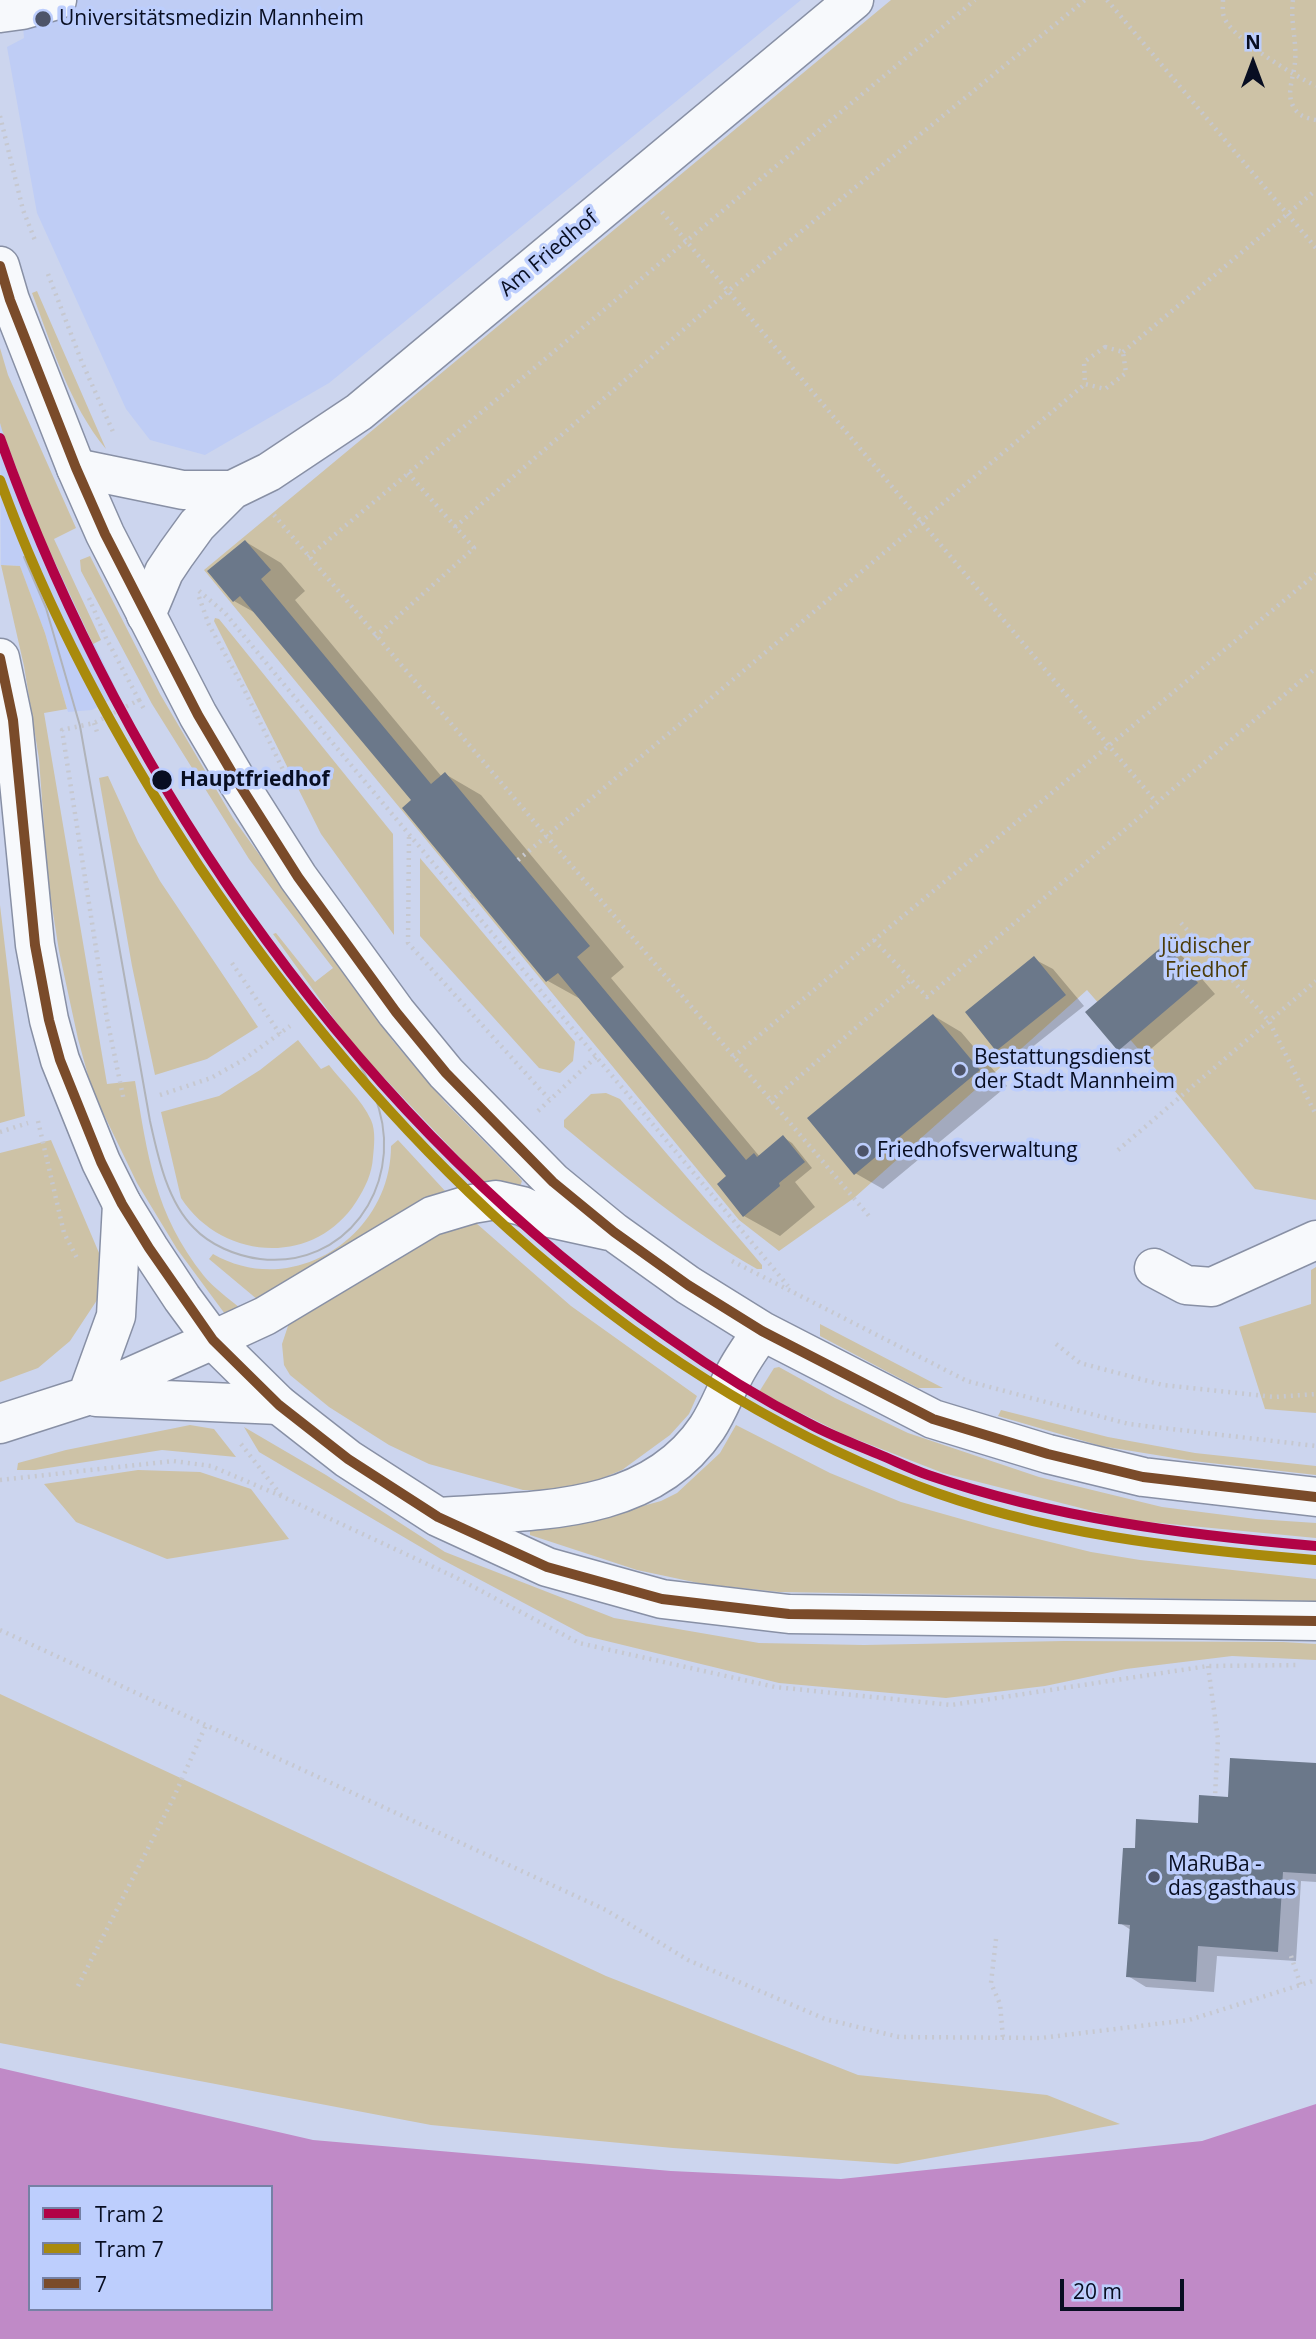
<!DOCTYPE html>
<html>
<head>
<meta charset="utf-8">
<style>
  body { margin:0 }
  #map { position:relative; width:1316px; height:2339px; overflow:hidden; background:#ccd5ee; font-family:"Open Sans",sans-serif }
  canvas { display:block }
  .legend { position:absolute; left:28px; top:2185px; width:245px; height:126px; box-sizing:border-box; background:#bdcefd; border:2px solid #7581a5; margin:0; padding:9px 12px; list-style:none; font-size:21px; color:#080e22 }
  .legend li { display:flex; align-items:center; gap:14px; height:35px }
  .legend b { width:35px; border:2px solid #7581a5 }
  .north { position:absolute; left:1218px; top:28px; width:70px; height:70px; -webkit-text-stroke:5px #bdcefd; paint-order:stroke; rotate:0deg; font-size:19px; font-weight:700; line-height:28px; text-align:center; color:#080e22 }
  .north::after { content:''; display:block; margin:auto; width:24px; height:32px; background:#080e22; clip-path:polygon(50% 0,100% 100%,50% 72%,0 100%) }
  .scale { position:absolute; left:1060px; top:2279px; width:124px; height:32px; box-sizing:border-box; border:4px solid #080e22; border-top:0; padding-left:9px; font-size:21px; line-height:24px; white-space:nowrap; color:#080e22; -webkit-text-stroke:5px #bdcefd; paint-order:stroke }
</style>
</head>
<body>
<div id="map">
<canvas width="1316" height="2339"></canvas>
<ul class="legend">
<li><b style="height:9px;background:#b10346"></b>Tram 2</li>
<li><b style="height:9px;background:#a98a0c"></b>Tram 7</li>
<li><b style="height:9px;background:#7a4b2a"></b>7</li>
</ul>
<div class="north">N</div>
<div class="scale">20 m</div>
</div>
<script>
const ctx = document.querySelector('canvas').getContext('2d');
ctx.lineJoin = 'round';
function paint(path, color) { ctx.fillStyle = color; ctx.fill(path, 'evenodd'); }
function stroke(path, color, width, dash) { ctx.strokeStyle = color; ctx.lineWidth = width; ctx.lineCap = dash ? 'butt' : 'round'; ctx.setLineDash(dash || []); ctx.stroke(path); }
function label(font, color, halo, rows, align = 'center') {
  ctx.font = font + ' "Open Sans",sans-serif'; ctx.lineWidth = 7; ctx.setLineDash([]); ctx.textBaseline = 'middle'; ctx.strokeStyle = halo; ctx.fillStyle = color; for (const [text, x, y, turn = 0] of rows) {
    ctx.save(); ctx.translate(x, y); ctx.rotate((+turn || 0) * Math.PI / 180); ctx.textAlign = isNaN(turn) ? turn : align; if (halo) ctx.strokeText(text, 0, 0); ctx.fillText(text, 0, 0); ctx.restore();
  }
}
paint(new Path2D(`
  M21,0H801L329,383L205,455L150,440L126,409L37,213L7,47L24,38Z
  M0,423L39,528L119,695L92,710L68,712L45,633L20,566L1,565Z`), '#bfcdf5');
paint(new Path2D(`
  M891,0H1316V1200L1255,1189L1180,1097L1087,990L854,1198L779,1251L739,1220L204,570Z
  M37,291L106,449C69,404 53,348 32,293Z
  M0,348L8,375L76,528L54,539L101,640L93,644L39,528L2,430L0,423Z
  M90,556L160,694L233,818L393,1041L445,1102L519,1177L522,1181L519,1189L487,1186L352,1044L273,934L276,933L315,982L333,968L249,859L152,704L81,571L80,560Z
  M1,565L20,566L45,633L67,709L44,713L107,1084L135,1081C148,1156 154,1213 204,1276C214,1288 228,1298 240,1308L225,1314L177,1249L137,1183L92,1090L78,1039L59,951L48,881L39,759L24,666Z
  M215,618L219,619L393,834L394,935L321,834L214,621Z
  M108,776L138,842L160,881L258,1027L207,1059L155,1075L132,966L99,778Z
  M420,858L575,1042L573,1061L560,1073L539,1068L420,936Z
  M0,905L25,1116L0,1123Z
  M298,1040L321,1069L329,1065C342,1082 362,1100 371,1120C376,1131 374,1146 373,1157C372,1174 365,1188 356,1202C314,1267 222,1261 181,1198L161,1112L219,1096L260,1070Z
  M606,1093L620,1099L762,1265V1269H757C688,1230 626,1178 564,1127V1120L591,1094Z
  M51,1140L105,1267V1288L70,1341L38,1368L0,1382V1153Z
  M398,1140L447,1193L258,1300L209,1259L213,1254C293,1300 391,1236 391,1146Z
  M467,1222L476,1223L571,1306L697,1396L689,1414L670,1435L622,1470L593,1482L558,1490H523L429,1464L389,1445L329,1407L290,1375L284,1365L282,1344L290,1320L444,1229Z
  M1316,1267V1413L1265,1409L1239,1327L1311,1304V1270Z
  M820,1324L943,1388H918L820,1336Z
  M779,1367L835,1398L908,1433L1039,1477L1162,1507L1256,1519L1316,1523V1538L1128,1520L943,1473L843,1434L759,1392L774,1368Z
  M1001,1410L1108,1437L1195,1453L1316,1466V1475L1193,1461L1101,1446L998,1416Z
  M190,1425L214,1429L236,1457L162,1450L35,1470H17L18,1463L66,1450Z
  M736,1425L830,1473L901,1502L993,1528L1091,1552L1140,1560L1316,1579V1601L779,1592L703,1584L637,1570L530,1535V1530L591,1520L661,1501L677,1493L720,1453Z
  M244,1427L326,1475L445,1552L614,1618L759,1643L864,1645L1064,1641L1283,1642L1316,1644V1660L1232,1656L1126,1669L1045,1686L946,1698L779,1683L586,1636L441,1559L259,1452Z
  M138,1470L200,1472L251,1489L289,1539L167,1559L76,1522L44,1484Z
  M0,1694L606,1976L858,2075L1047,2095L1120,2124L897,2164L673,2148L431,2125L0,2043Z`), '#cdc2a6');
paint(new Path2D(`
  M0,2068L313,2140L671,2171L841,2179L1202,2141L1316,2104V2339H0ZM30,2187H271V2309H30Z`), '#c08ac7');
paint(new Path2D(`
  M246,542L281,563L305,591L295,600L442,777L445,774L481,795L624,967L611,978L760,1157L783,1137L792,1143L812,1168L795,1182L815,1207L780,1236L744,1216L729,1176L584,1001L548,981L413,801L259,615L234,601Z
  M1165,946L1183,957L1215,994L1138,1060L1119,1050Z
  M1034,959L1053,969L1084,1006L1016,1060L998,1050Z
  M934,1016L961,1032L1007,1086L883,1189L855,1173Z
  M1316,1765V1882L1301,1881L1296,1961L1217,1956L1214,1992L1146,1987L1128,1976L1131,1930L1120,1923L1136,1850L1199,1825L1229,1799Z`), '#0003');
paint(new Path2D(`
  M245,540L271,570L261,579L431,784L445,772L590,946L577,957L746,1160L754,1153L757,1157L783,1135L805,1162L779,1183L780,1186L743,1217L717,1184L726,1176L558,973L546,982L402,808L411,800L240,596L233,602L207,571Z
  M1165,944L1198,983L1118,1051L1085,1012Z
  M1034,956L1066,995L996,1051L965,1012Z
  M933,1014L980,1070L854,1175L807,1118Z
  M1230,1758L1316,1763V1874L1283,1872L1278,1952L1198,1946L1196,1982L1126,1977L1130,1925L1118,1924L1123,1848H1135L1136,1819L1198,1823L1199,1795L1228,1797Z`), '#6b788a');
const minor = new Path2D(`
  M0,13L22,10L57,0
  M76,468L183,490H232
  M146,615L164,572L176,554L197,525L232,490L269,472L359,412L854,0
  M1154,1268L1186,1285L1212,1287L1316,1240
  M87,1396L116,1316L122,1204
  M96,1397L279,1405
  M0,1424L87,1396L213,1340`);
const major = new Path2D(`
  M0,266L10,300L76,468L105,534L198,715L234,776L298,877L396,1012L446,1073L553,1182L614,1232L688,1285L762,1331L933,1419L1048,1454L1143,1477L1316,1497
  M0,658L13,720L35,945L49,1020L60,1060L101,1162L122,1204L149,1248L182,1298L213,1340L279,1405L348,1459L438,1517L547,1567L662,1599L789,1614L1316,1621
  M213,1340L265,1316L432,1216L472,1204L496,1200L522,1206L545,1217L609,1231
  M440,1517C533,1510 648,1516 707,1428C717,1413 723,1397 731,1381C739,1363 751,1347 762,1331`);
stroke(minor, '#8890a5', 41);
stroke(major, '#8890a5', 41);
stroke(new Path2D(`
  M1107,0L1316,248
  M1223,0C1223,5 1222,12 1224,17C1231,38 1295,76 1316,86
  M1293,0C1290,21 1297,41 1295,62C1294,77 1286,92 1293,106C1298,116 1306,118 1316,120
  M0,116L23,210L36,243
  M662,212L1156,802
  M48,274L81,360L114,434
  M1105,347L1123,352L1126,373L1105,389L1085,384L1084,362Z
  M1123,352L1316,190
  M274,515L869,1216
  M455,527L727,292L1085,0
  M308,557L975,0
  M199,591L225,613C411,839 601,1061 788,1286
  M199,597L209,625L243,687L287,778
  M89,598L106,638L139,700L94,723L62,730L107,1019L124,1101
  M375,637L474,548L407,472
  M139,700L144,709
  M94,723L97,732
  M409,837L408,943L549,1099
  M518,860L1085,384
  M466,902L474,895
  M1181,923L1269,1021L1316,1115
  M874,940L927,997L1316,668
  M232,963L280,1034
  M733,1057L1316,574
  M160,1095L211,1078L243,1060L290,1026
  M770,1102L911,980
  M538,1111L597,1056
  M38,1121L64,1233L78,1260
  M0,1132L28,1123
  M1118,1150L1316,981
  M732,1261L967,1381L1129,1424L1316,1446
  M1056,1344L1080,1363L1163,1385L1274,1397L1316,1394
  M241,1444L281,1495
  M0,1480L173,1461L211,1466L281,1496L455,1577L579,1643L775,1687L951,1705L1208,1666L1300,1665
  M0,1630L606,1910L688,1960L825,2019L899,2037L1041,2038L1189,2020L1316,1980
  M1208,1666L1218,1739L1215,1796
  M996,1939L991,1983L1000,2004L1003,2038
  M1291,1956L1301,1986
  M78,1986L173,1799L206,1725`), '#c6c8d0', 4.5, [2, 5]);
stroke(minor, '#f7f9fc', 38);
stroke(major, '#f7f9fc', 38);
stroke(new Path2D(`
  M24,557L46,608L80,726L150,1121C158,1157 167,1201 194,1228C210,1245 236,1256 260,1259C345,1269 402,1188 379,1109C370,1075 348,1046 326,1019`), '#b0b3b9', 2);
stroke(new Path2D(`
  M0,266L10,300L76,468L105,534L198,715L234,776L298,877L396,1012L446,1073L553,1182L614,1232L688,1285L762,1331L933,1419L1048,1454L1143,1477L1316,1497
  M0,658L13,720L35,945L49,1020L60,1060L101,1162L122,1204L149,1248L213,1340L279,1405L348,1459L438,1517L547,1567L662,1599L789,1614L1316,1621`), '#7a4b2a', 10);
stroke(new Path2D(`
  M0,438C125,789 361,1125 669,1338C714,1370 761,1399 810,1424C832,1436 855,1444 878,1454C895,1461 911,1469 928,1475C1053,1518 1185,1535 1316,1546`), '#b10346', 10);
stroke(new Path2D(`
  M0,480C49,616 119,745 199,866C377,1131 612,1367 915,1485C1041,1534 1181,1549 1315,1560`), '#a98a0c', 10);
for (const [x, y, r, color] of [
  [43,19,9,"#4d5469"],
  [162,780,11,"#080e22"],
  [960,1070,7,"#4d5469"],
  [863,1151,7,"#4d5469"],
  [1154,1877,7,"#4d5469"]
]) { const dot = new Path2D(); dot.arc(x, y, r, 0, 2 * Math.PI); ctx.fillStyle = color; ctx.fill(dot); stroke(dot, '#bdcefd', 2.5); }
label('21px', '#080e22', '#bdcefd', [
  ["Universitätsmedizin Mannheim",59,19],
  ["Bestattungsdienst",974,1058],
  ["der Stadt Mannheim",974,1082],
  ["Friedhofsverwaltung",877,1151],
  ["MaRuBa -",1168,1865],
  ["das gasthaus",1168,1889]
], 'left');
label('21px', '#080e22', '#bdcefd', [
  ["Am Friedhof",549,254,-40]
]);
label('bold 21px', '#080e22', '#bdcefd', [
  ["Hauptfriedhof",180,780]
], 'left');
label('21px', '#4c3c09', '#bdcefd', [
  ["Jüdischer",1206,947],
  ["Friedhof",1206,971]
]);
</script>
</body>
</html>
